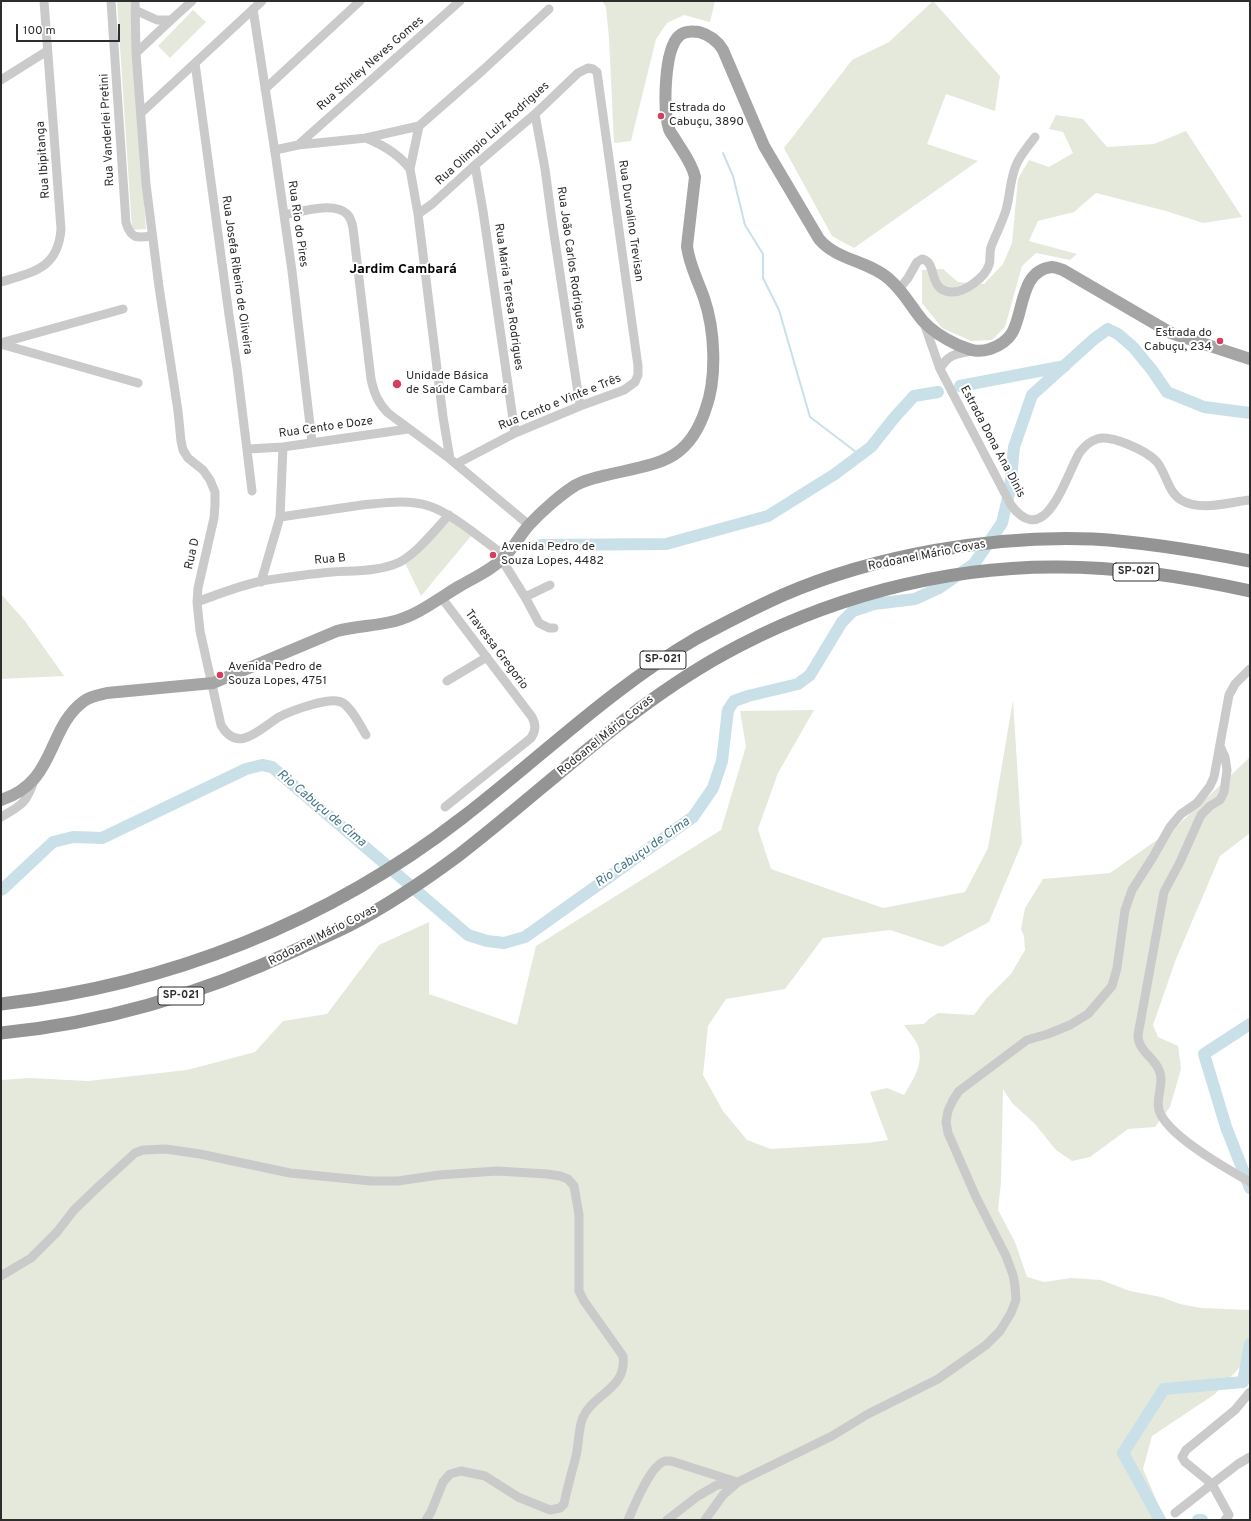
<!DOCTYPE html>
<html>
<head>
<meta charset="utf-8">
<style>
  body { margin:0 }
  #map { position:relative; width:1251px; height:1521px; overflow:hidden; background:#fff; font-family:Overpass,sans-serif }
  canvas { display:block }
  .frame { position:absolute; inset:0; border:2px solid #2d2d2d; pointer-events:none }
  .scale { position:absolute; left:16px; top:24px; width:104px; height:18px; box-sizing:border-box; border:2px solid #2d2d2d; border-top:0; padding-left:5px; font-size:12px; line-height:14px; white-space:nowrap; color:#2d2d2d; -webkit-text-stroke:3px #fff; paint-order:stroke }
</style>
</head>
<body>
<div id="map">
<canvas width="1251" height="1521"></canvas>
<div class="frame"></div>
<div class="scale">100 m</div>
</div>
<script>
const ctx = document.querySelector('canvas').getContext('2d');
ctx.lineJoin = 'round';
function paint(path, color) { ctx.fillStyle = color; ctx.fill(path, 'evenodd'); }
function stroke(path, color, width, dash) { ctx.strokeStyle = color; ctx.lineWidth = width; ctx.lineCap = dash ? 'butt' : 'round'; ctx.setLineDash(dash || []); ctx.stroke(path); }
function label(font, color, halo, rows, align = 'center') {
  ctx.font = font + ' Overpass,sans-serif'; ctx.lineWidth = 4; ctx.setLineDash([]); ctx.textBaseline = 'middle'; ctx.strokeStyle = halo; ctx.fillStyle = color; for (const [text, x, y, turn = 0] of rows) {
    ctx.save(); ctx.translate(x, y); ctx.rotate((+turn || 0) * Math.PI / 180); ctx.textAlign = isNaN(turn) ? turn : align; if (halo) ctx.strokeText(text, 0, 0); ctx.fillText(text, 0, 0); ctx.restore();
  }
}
paint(new Path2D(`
  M117,1H130L146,229L132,230Z
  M602,1H715L710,22L684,15L667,23L656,39L631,141L614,143L609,38L606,7Z
  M933,1L1000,76L995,111L946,94L927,144L978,161L854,248L832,236L784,148L852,60L889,42Z
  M193,10L206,22L170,58L158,46Z
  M1056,115L1083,119L1107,147L1154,144L1186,131L1242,217L1203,223L1166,211L1096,193L1074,212L1038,221L1029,241L1077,254L1070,260L1036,253L1022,266L1005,327L992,340L971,341L942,328L922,303V270L943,269L958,282L984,284L1003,264L1012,243L1018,179L1029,160L1049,167L1073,153L1063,132L1049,129Z
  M450,521L471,536L421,596L405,563Z
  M1,594L25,621L64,676L1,679Z
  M1013,700L1022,843L989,922L942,947L890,930L823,938L785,989L726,999L708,1026L703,1075L723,1111L747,1140L771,1149L867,1143L888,1140L870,1092L887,1088L904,1095C913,1080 924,1064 918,1046C915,1038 908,1031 904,1025L924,1024L929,1019L938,1013L974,1015L986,999L1011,974L1025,950L1024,936L1021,929L1025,908L1043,879L1110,873L1178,825L1250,757V833L1220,856L1176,959L1153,1025L1158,1037L1178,1046L1181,1069L1170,1107L1155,1127L1128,1129L1090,1157L1072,1161L1056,1150L1035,1124L1012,1103L1003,1089L1001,1182L998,1210L1015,1242L1027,1277L1044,1282L1071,1278L1101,1280L1130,1291L1161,1297L1180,1304L1201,1308L1250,1310V1356L1215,1394L1152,1436L1143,1469L1165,1520H1V1080L29,1078L88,1081L187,1070L255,1052L283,1021L327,1014L379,945L429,922V994L517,1025L536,946L721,830L746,746L740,711L814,710L778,773L758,829L771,869L883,908L965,892L988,848Z`), '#e5e9dc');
stroke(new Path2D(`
  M723,153L733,176L745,225L763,254V278L779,310L810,417L860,455`), '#c9e0e8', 2);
stroke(new Path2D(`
  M960,386L1065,366
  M540,545L666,544L768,516L835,474L871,447L894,418L914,396L938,392
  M1,890L3,889L53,842L73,837L102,838L246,769L262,765L272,767L468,935L487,941L504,943L525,937L693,817L713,788L722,761L728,710L734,701L748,696L798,684L810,675L842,622L853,611L874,604L915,599L939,588L974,564L1002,523L1010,489L1014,447L1032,395L1094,339L1108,329L1118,334L1133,347L1152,370L1167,392L1204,407L1250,413
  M1250,1024L1204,1054L1226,1127L1250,1188
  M1160,1520L1123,1453L1164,1389L1243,1382L1250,1344
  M1198,1520H1202`), '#c9e0e8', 12);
stroke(new Path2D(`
  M111,1L126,223C131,239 137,238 152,236
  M135,1L136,53L146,184L159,287L178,411L181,441L183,450L188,458L203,470L210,480L215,492V505L214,518L198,588L197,602L200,631L221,725C238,755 261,728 279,717C291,711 332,695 343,703C353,710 360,725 366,735
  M253,9L276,159L292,271L312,442
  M135,10L157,20H171L192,1
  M136,53L171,20
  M195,63L229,315L237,368L252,491
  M1,80L47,51
  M265,89L360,1
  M141,113L262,1
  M535,114L545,169L552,221L580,406
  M366,138C383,145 399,154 410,169
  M298,145L460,1
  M275,150L298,145L366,138L419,126
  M475,165L483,211L515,433
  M418,214L432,204L475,165L535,114L578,73L588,68L593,69L597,72L638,366V375L635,382L624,390L580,406L515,433L456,464
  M284,215C300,212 334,201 347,214C351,218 352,223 353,228L371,379C374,393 378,403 388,413L450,459L529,525
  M1,282C33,272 58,269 61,229L44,1
  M900,288L908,278L917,262L922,259C938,262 927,290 951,292C965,293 985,277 989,265C991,259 989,253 991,247C996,234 1002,223 1006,210C1010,196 1010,181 1015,168C1019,156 1028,147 1035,137
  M924,323L940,369L1011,505C1046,552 1066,474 1080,452C1084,447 1090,441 1097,439C1111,434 1147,451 1157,462C1166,473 1168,492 1181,500C1201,512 1229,502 1250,500
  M1,343L123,309
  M1,344L138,383
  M940,369C948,354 956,354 972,351
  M248,449L283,447L408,429
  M450,459L443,417L418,214L410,169L419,126L483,70L549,9
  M280,517C307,513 335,509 362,505C384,503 407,499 429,506C452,513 485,542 505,556
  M502,560L525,597L539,623L549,628H554
  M261,582L280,517L283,447
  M441,597L532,717C536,725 536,730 531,738L445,807
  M525,597L550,585
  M197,602C218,594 239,586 261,581C281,578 302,575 322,573C347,570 377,573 400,562C418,552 435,530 449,515
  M447,681L487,657
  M1220,746L1225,757L1227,770L1224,792L1220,800L1210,806L1201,815L1180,862L1164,892L1138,1035C1138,1050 1152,1056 1158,1068C1166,1082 1155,1097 1159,1110C1166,1135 1227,1169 1250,1182
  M1,817C23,805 27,802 35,778
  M1,1276L31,1258L57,1232L74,1210L99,1186L135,1153L143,1150L166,1149L200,1154L290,1173L371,1181H398L439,1175L497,1171L547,1174L560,1176L568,1179L574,1186L579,1215V1291L584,1301L623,1356C627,1389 594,1393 583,1417C578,1429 579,1444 576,1456C572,1472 567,1488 564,1504L560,1508L550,1510L518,1497L485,1476L461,1471L450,1474L443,1482L431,1512L426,1520
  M1250,1392L1235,1410L1186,1450L1182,1457L1185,1462L1212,1484L1238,1464L1250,1457
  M1175,1513L1212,1484L1229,1515L1225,1520
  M628,1520C634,1507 650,1465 665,1461C667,1461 669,1461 671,1461L737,1482
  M667,1520L698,1496L717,1485L738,1482L832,1436L868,1414L938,1379L986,1345L1000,1331L1011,1313L1016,1300L1015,1286L1013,1275L1006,1256L976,1197L948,1133L946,1122L948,1111L953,1100L959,1091L1027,1040L1048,1034L1070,1025L1088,1014L1112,986L1117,968L1125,910L1132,890L1153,857L1170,827L1181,814L1197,803L1210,786L1214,777L1229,695L1235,684L1250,669
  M705,1520L723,1495L738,1482`), '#cacaca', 9);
stroke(new Path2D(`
  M1,800C57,782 46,729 84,701C91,696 99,695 107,693L213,683L337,631C356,626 376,626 395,621C418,615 438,599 458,587C473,578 492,570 504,557C514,548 520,535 529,525C541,512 561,494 576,485C587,479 599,477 611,474C660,463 689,461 706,408C717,377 715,330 704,298C698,281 689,264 687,246L695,177C692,163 682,151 675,139C673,136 670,132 669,129C663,109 664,50 679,36C684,31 693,31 699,32C710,35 717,40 723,50L764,146L819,239C836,260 869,261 889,279C905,293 911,307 923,321C933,332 945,339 958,345C970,350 977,353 990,349C999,346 1007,341 1012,333C1024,313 1020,270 1052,267C1055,267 1060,269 1063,270L1171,333L1250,359`), '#a5a5a5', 12);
stroke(new Path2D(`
  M1,1004C169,985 328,922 462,818C540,758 611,688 697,638C725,623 754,608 783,595C875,555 993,535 1093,539C1146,542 1198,551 1250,561
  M1,1033C105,1023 204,993 298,949C315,941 332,934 348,926C387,906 424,881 459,855C546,788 625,709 722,655C823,599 942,566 1059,567C1124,567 1187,577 1250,591`), '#949494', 13);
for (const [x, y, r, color] of [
  [661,116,4,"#d53e5d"],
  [1220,341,4,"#d53e5d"],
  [397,384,5,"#d53e5d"],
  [493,555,4,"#d53e5d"],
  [220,675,4,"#d53e5d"]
]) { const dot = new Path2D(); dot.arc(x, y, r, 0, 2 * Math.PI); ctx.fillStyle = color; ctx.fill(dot); stroke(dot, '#fff', 1.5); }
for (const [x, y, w] of [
  [1136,572,46],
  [663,660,46],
  [181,996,46]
]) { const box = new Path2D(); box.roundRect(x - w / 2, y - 9, w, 18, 3); ctx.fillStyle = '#fff'; ctx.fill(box); stroke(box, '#2d2d2d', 1); }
label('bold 11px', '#2d2d2d', null, [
  ["SP-021",1136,572],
  ["SP-021",663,660],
  ["SP-021",181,996]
]);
label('12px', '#2d2d2d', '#fff', [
  ["Rua Shirley Neves Gomes",371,64,-41],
  ["Rua Vanderlei Pretini",108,130,-93],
  ["Rua Olimpio Luiz Rodrigues",493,134,-42],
  ["Rua Ibipitanga",44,160,-94],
  ["Rua Durvalino Trevisan",630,221,82],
  ["Rua Rio do Pires",297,224,82],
  ["Rua João Carlos Rodrigues",570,258,82],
  ["Rua Josefa Ribeiro de Oliveira",236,275,82],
  ["Rua Maria Teresa Rodrigues",508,297,82],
  ["Rua Cento e Vinte e Três",560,403,-22],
  ["Rua Cento e Doze",326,428,-8],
  ["Estrada Dona Ana Dinis",992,442,62],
  ["Rua D",193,554,-77],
  ["Rodoanel Mário Covas",927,556,-11],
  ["Rua B",330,560,-5],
  ["Travessa Gregorio",496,650,53],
  ["Rodoanel Mário Covas",606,736,-39],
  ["Rodoanel Mário Covas",323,936,-27]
]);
label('12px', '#2d2d2d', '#fff', [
  ["Estrada do",669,109],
  ["Cabuçu, 3890",669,123],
  ["Estrada do",1212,334,"right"],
  ["Cabuçu, 234",1212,348,"right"],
  ["Unidade Básica",406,377],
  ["de Saúde Cambará",406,391],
  ["Avenida Pedro de",501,548],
  ["Souza Lopes, 4482",501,562],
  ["Avenida Pedro de",228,668],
  ["Souza Lopes, 4751",228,682]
], 'left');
label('italic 13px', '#427687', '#fff', [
  ["Rio Cabuçu de Cima",321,809,40],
  ["Rio Cabuçu de Cima",643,853,-35]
]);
label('bold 14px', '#000', '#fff', [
  ["Jardim Cambará",403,270]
]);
</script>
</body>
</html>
